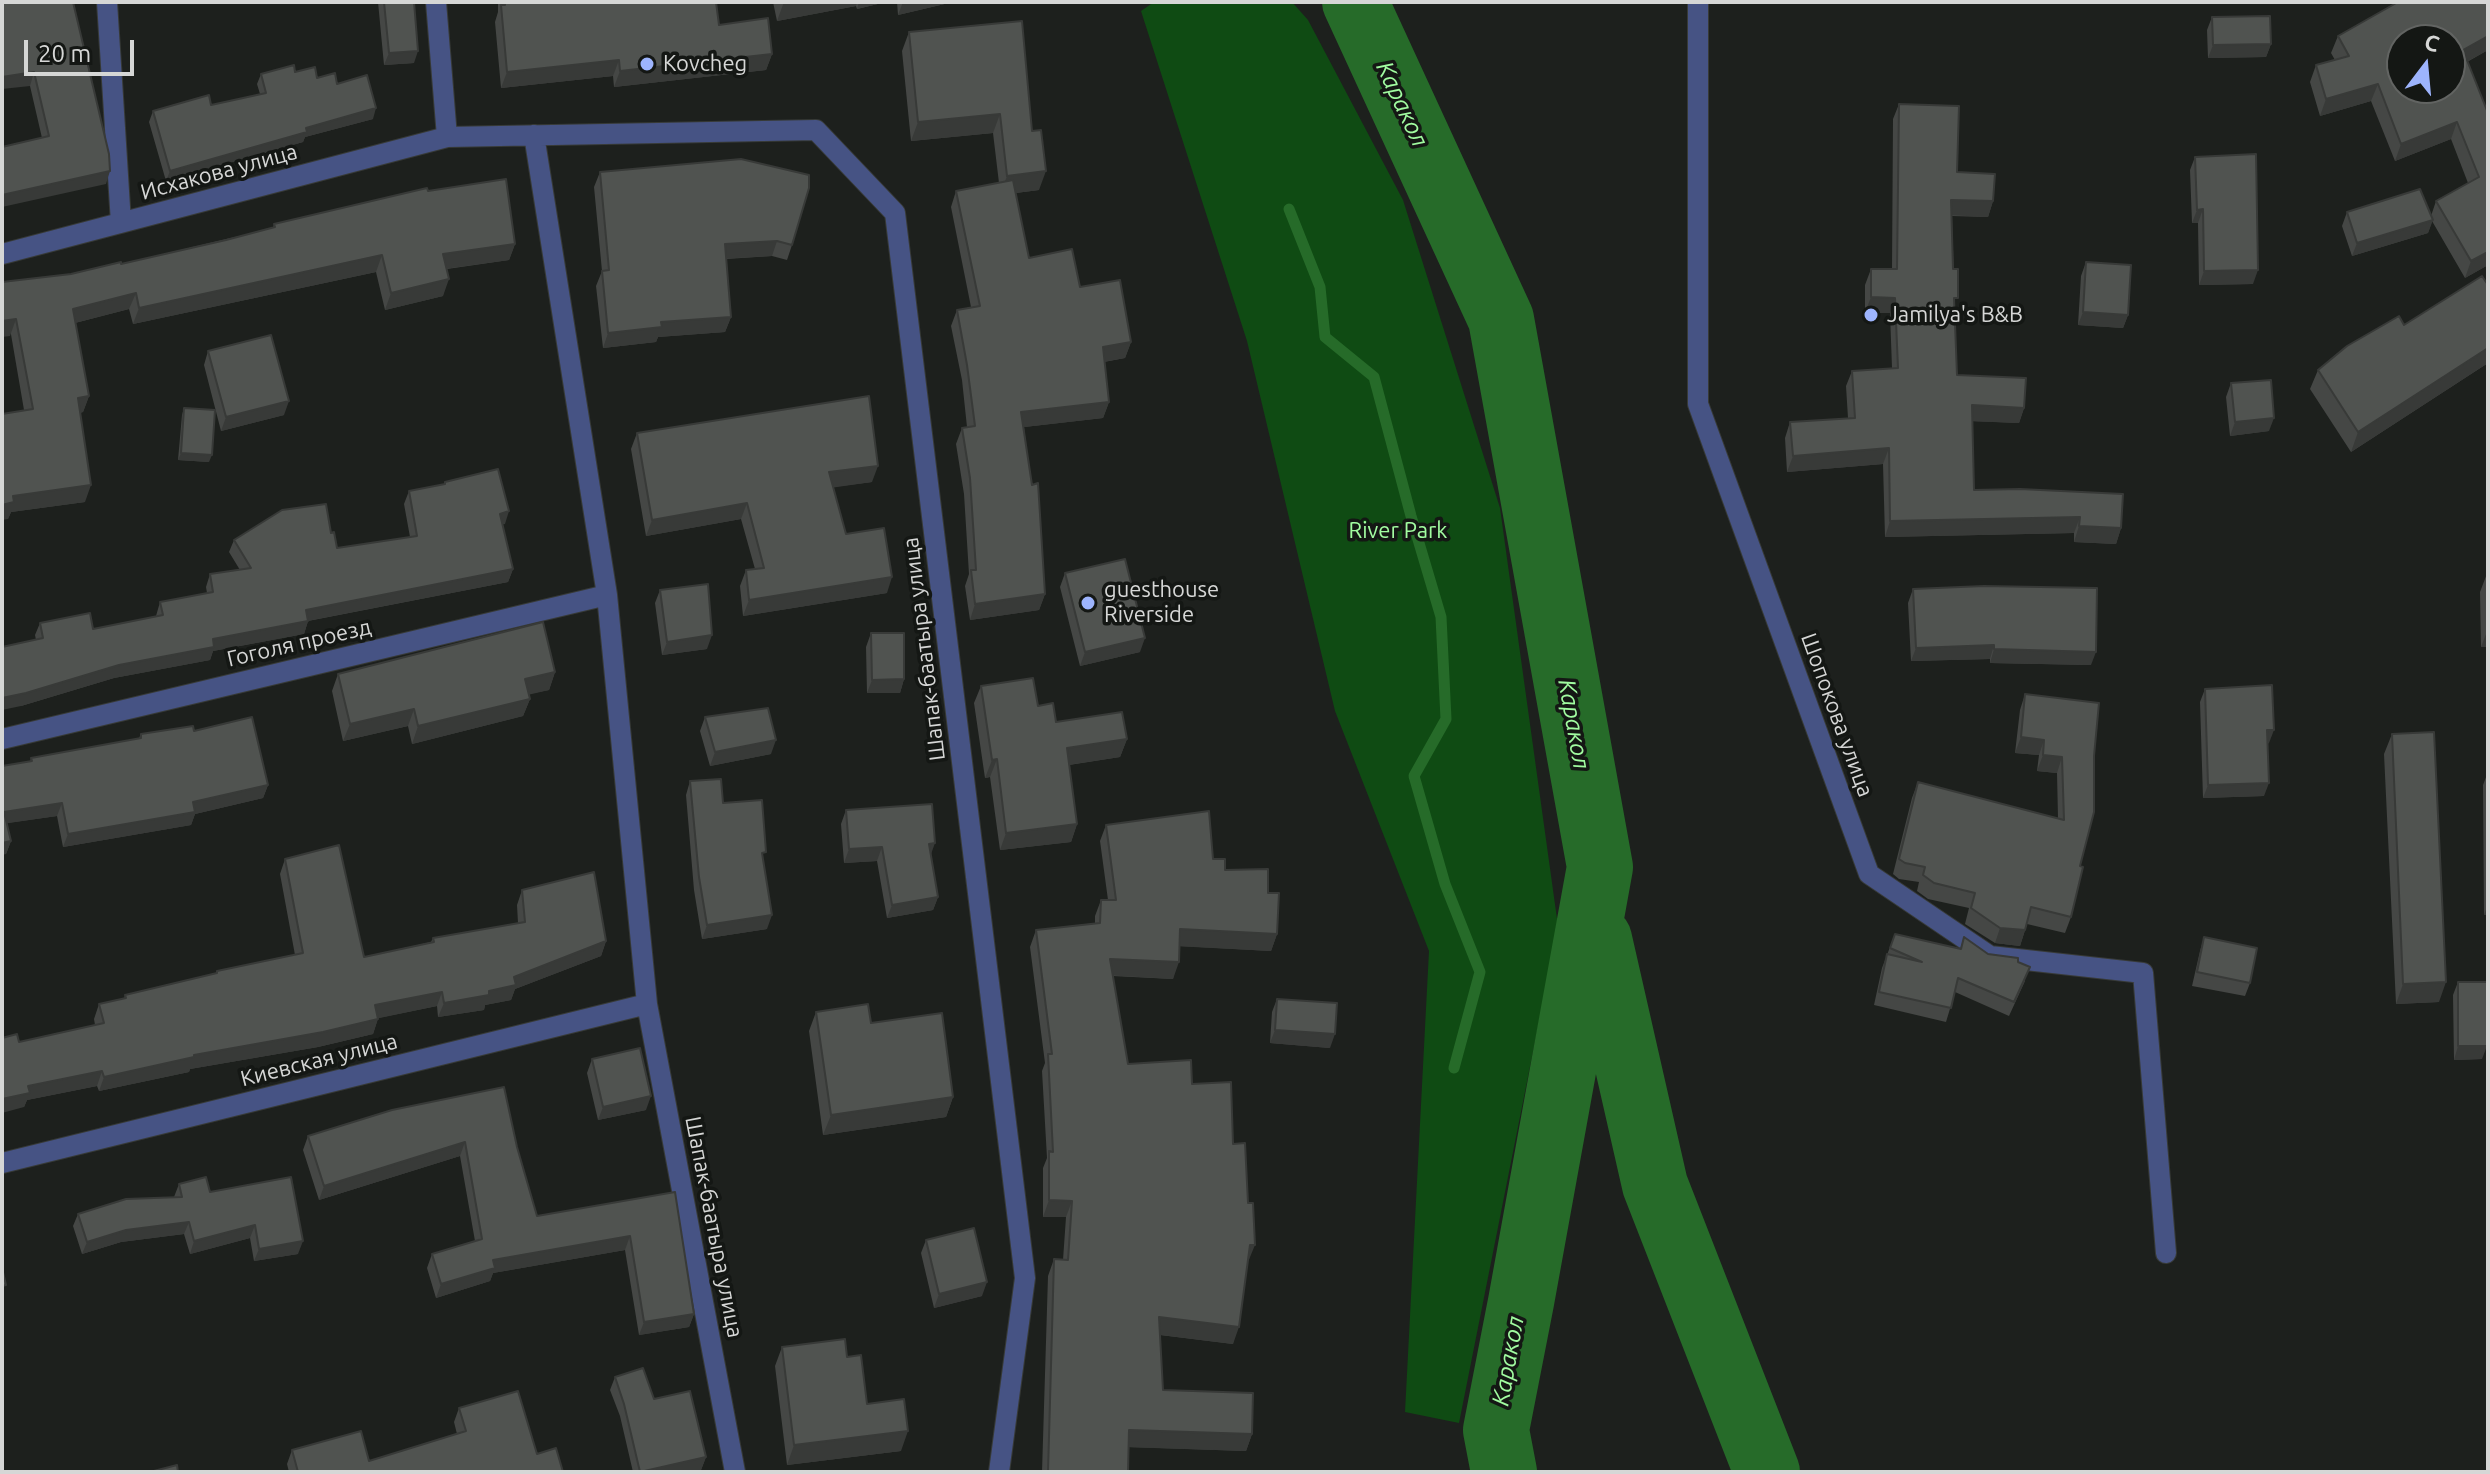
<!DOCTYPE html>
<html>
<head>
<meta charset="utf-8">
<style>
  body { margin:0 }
  #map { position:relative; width:2490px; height:1474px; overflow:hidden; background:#1d201d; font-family:Ubuntu,sans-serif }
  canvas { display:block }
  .frame { position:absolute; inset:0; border:4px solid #d6d7d6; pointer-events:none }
  .north { position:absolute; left:2386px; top:24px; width:80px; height:80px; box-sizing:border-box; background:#141714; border:2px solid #626462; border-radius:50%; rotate:16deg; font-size:22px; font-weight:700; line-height:32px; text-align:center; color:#d6d7d6 }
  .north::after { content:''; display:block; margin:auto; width:28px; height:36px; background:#9db4fd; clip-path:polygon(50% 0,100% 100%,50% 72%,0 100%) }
  .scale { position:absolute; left:24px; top:40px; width:110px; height:36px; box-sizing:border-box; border:4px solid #d6d7d6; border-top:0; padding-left:10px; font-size:24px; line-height:28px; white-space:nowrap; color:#d6d7d6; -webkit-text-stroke:6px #141714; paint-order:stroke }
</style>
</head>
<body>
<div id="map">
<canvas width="2490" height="1474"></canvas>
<div class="frame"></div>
<div class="north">С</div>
<div class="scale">20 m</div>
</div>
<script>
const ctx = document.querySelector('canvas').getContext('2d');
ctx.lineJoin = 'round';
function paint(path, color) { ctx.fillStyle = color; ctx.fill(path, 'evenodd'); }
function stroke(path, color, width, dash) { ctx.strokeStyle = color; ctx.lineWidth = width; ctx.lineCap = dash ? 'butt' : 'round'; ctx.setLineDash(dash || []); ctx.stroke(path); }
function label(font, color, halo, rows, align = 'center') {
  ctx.font = font + ' Ubuntu,sans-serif'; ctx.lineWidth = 7; ctx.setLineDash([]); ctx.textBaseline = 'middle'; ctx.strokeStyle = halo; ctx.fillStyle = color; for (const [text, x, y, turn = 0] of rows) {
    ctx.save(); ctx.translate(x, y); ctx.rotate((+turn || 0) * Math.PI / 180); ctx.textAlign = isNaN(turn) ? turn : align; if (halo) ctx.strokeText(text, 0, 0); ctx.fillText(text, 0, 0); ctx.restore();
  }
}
paint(new Path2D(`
  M1154,2H1292L1308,20L1403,200L1500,508L1558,926L1459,1423L1405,1412L1429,951L1335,711L1247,341L1141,11Z`), '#0f4b13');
stroke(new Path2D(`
  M1289,209L1320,287L1325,337L1374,377L1411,516L1441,617L1446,719L1414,776L1445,884L1480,972L1454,1068`), '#266b29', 11);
stroke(new Path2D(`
  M1355,2L1501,319L1600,867L1521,1302L1496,1430L1504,1472
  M1599,939L1655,1185L1767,1472`), '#266b29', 66);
const minor = new Path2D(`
  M107,2L121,223
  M436,2L447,137L816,130L895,213L1025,1278L999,1472
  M1698,2V404L1869,874L1990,956L2143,973L2166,1253
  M534,135L607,595L647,1004L735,1472
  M2,254L447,137
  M2,739L607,595
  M2,1163L647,1004`);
stroke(minor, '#373a37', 22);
stroke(minor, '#465384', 20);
paint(new Path2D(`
  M2,2L106,184L42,138L30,86Z
  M378,2H414V63L384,65Z
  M498,2H716L719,25L772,54L766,70L614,87L613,76L501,88L495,22L498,12Z
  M773,2H886L857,9L856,6L777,21Z
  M897,2H953L898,15Z
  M2488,2V50L2467,62L2488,113V265L2465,278L2432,221L2428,233L2352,256L2342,226L2347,212L2431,216L2436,201L2468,183L2451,139L2395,161L2371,101L2320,116L2310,82L2316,65L2335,60L2331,53L2338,36Z
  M2212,17L2271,44L2266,57L2208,58L2207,30Z
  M909,32L1032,131L1039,190L1016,193L1029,258L1080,287L1131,342L1125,358L1104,362L1109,402L1103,418L1024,427L1045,594L1039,610L970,620L965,586L969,574L964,494L956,444L962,428L967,427L962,380L951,326L957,310L971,307L951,207L956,191L999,183L993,133L911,141L902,51Z
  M295,72L337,84L373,119L305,137L303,142L166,181L149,122L153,111L211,105L260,94L257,84L261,74Z
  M1899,104L1957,172L1993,201L1988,217L1952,216L1957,375L2024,408L2019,423L1972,421L1974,490L2121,528L2116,544L2074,542V533L1885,537L1883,464L1787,472L1785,438L1790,422L1848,418L1846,386L1852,371L1892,368L1890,313H1865V285L1871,269H1892L1893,119Z
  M2195,157L2253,284L2199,285L2198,223H2192L2190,170Z
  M600,172L792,245L787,260L772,256L726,259L731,317L725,332L658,337L656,342L603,348L596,286L602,271L594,187Z
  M428,191L515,244L509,260L447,269L443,296L385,310L376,272L133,324L129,309L75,323L89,396L83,412L80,413L85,502L11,512L8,519L24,410L2,282L71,274L121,264L273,228L274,224Z
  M2086,262L2128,315L2123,328L2078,325L2081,276Z
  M2488,285V363L2351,452L2310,389L2318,370Z
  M208,351L284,415L221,431L204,365Z
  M2231,383L2269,431L2230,436L2226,397Z
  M184,408L209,462L178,460L182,415Z
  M637,433L872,482L833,487L846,534L887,593L743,616L740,586L746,570L755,569L741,519L646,536L631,449Z
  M445,482L505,524H502L513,569L508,582L308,621L304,634L213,651L210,660L114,678L21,706L36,640L35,635L40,623L93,629L156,616L160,602L207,593L206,587L210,574L240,570L229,552L234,540L331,533L337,548L410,537L404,504L409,491L444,484Z
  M2488,571V647H2481L2480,592Z
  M1065,573L1140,652L1080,666L1060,587Z
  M1913,589L2091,665L1990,663V659L1911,661L1908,603Z
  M660,590L707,649L662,655L655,603Z
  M871,633L904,679L900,693H867L866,647Z
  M555,672L549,690L528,694L530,699L523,716L412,744L408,726L343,741L332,691L338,674Z
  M981,686L1038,706L1056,722L1127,739L1120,757L1069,765L1077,824L1071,842L1000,850L990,777L985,778L974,703Z
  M2205,689L2269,743L2267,744L2264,796L2203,798L2200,702Z
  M2025,694L2099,703L2080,866L2071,917L2065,933L2027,924L2020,946L1995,943L1965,924L1969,908L1928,899L1917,891L1919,882L1899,879L1893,874L1912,798L1918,782L2058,818L2057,773L2037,771L2039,755L2015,753L2020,710Z
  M705,717L771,754L710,766L700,731Z
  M194,731L268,785L263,798L195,814L191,825L63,847L57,816L7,823L11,841L6,854L2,766L30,762L31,758L139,738L141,734Z
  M2392,734L2439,1002L2396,1004L2384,754Z
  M2488,772V915H2484L2483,785Z
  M690,781L723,803L763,861L767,929L702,939L694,890L686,795Z
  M846,810L931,855L938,897L933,910L887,918L877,861L844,863L841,824Z
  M1106,825L1213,859L1225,870L1268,893L1277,934L1271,951L1180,946L1173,979L1113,976L1128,1064L1192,1084L1233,1144L1248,1262L1233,1344L1160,1335L1163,1390L1252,1434L1246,1451L1129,1447L1128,1472H1042L1048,1276L1054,1259L1063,1260L1066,1217H1043V1168L1047,1158L1042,1071L1045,1063L1030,947L1036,930L1095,923V916L1101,900H1108L1100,841Z
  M285,859L364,957L431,942L433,938L518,923L517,905L522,890L606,941L601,956L515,989L511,1000L485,1005L484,1010L438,1017L437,1006L378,1018L373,1034L318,1047L190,1069L189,1072L99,1091L97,1086L27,1100L24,1107L19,1042L95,1025L94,1019L99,1004L124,999L125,995L216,974L217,971L295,955L280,874Z
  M1895,934L1960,949L1964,937L1988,954L2018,962L2025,981L2009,1016L1955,992L1946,1022L1874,1005L1882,968Z
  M2204,937L2250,983L2245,996L2192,986L2200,951Z
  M2458,982L2482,1059L2454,1060L2453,995Z
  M1277,999L1330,1048L1270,1043L1272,1012Z
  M816,1012L871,1023L953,1097L946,1117L823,1135L809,1031Z
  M592,1059L646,1110L598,1120L587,1073Z
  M392,1110L517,1147L537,1216L675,1192L694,1314L689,1327L639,1335L625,1250L493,1273L490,1281L436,1298L427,1268L432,1254L475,1241L460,1156L319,1200L303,1150L308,1136Z
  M179,1184L210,1192L298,1254L254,1261L250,1238L190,1254L184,1234L121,1242L82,1254L73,1226L78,1214L174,1197Z
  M926,1240L982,1296L934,1308L921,1253Z
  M782,1347L847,1357L867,1404L901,1451L787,1465L775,1366Z
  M615,1377L654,1399L706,1457L701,1470L693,1472H633L620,1416L610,1390Z
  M459,1408L537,1454L563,1472H289L287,1464L292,1450L369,1461L457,1434L454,1422Z`), '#454745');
paint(new Path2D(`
  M784,2H857L856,6L777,21Z
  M859,2H886L857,9Z
  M903,2H953L898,15Z
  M2488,36V50L2457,67L2463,50Z
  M2271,44L2266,57L2208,58L2213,45Z
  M418,51L414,63L384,65L389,53Z
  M772,54L766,70L614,87L620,71Z
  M619,60L613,76L501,88L507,72Z
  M34,72L30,86L2,89V77Z
  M2378,84L2371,101L2320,116L2326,99Z
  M376,108L373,119L305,137L303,142L166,181L170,171L306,128Z
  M1000,114L993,133L911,141L918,122Z
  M2457,122L2451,139L2395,161L2401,144Z
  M110,171L106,184L2,207V195Z
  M1046,171L1039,190L1000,195L1007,176Z
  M1951,200L1993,201L1988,217L1946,215Z
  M2203,209L2198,223H2192L2197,210Z
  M2433,220L2428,233L2352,256L2357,243Z
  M777,241L772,256L719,259L725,244Z
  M515,244L509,260L437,270L443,254Z
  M2488,252V265L2465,278L2471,261Z
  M382,255L376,272L133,324L139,308Z
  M2258,270L2253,284L2199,285L2204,271Z
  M449,279L443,296L385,310L391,293Z
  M136,293L129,309L67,325L73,309Z
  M1871,297L1895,298L1890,313H1865Z
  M2083,312L2128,315L2123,328L2078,325Z
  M731,317L725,332L658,337L656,342L603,348L608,333L661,322Z
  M16,319L10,336L2,337V321Z
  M1131,342L1125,358L1097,363L1103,347Z
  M2488,348V363L2351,452L2358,432Z
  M89,396L83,412L72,414L78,398Z
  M289,401L284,415L221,431L226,417Z
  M1109,402L1103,418L1016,428L1021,412Z
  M1972,405L2024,408L2019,423L1966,421Z
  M2274,418L2269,431L2230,436L2235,422Z
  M1889,448L1883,464L1787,472L1793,456Z
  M181,453L212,455L209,462L178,460Z
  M878,466L872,482L823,489L829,472Z
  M91,485L85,502L11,512L8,519L2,520V505L13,496Z
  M747,503L741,519L646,536L652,520Z
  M509,511L505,524L495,526L500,514Z
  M2080,517L2074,533L1885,537L1890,521Z
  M2079,526L2121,528L2116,544L2074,542Z
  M513,569L508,582L302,622L306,610Z
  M892,577L887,593L743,616L749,600Z
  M1045,594L1039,610L970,620L975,604Z
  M308,621L304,634L213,651L210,660L114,678L21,706L2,710V698L213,639Z
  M2488,629V647H2481Z
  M712,635L707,649L662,655L667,642Z
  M1145,638L1140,652L1080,666L1085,652Z
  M1994,645L1990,659L1911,661L1916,648Z
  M1994,649L2096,652L2091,665L1990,663Z
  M555,672L549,690L519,697L525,679Z
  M904,679L900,693H867L872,680Z
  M530,699L523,716L412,744L418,726Z
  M414,709L408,726L343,741L350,724Z
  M2267,730H2274L2269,743L2262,744Z
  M2021,737L2044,740L2039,755L2015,753Z
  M1127,739L1120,757L1061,766L1067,748Z
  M776,740L771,754L710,766L715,752Z
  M2043,755L2062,757L2057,773L2037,771Z
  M997,759L990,777L985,778L992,760Z
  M2269,783L2264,796L2203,798L2208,785Z
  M268,785L263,798L195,814L191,825L63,847L68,834L193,802Z
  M62,803L57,816L2,824L4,812Z
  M1077,824L1071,842L1000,850L1006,833Z
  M11,841L6,854L2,855V843Z
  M935,843L930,857L929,844Z
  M882,847L877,861L844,863L849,849Z
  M938,897L933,910L887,918L892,905Z
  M2488,904V915H2484Z
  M772,915L767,929L702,939L707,925Z
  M2000,928L2025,930L2020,946L1995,943Z
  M1180,929L1277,934L1271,951L1174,946Z
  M606,941L601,956L515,989L511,1000L485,1005L484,1010L438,1017L444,1003L489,991L514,977Z
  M1110,959L1179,962L1173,979L1104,975Z
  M2446,982L2439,1002L2396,1004L2403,984Z
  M442,992L437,1006L370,1020L375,1005Z
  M378,1019L373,1034L318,1047L190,1069L189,1072L99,1091L104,1077L194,1055Z
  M1275,1030L1335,1034L1330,1048L1270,1043Z
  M2458,1046H2487L2482,1059L2454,1060Z
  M102,1071L97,1086L27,1100L24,1107L2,1113V1099L28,1086Z
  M651,1096L646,1110L598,1120L603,1107Z
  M953,1097L946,1117L823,1135L831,1115Z
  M465,1142L460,1156L319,1200L324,1186Z
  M1049,1200L1072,1201L1066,1217H1043Z
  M189,1222L184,1234L121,1242L82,1254L87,1242L126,1230Z
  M255,1225L250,1238L190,1254L194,1241Z
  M630,1236L625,1250L493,1273L490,1281L436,1298L441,1284L493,1260Z
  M303,1241L298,1254L254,1261L259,1249Z
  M1250,1245H1255L1248,1262Z
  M987,1282L982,1296L934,1308L939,1294Z
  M694,1314L689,1327L639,1335L644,1322Z
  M1159,1317L1239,1327L1233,1344L1153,1334Z
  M1129,1430L1252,1434L1246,1451L1123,1447Z
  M908,1431L901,1451L787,1465L794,1445Z
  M706,1457L701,1470L693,1472H644Z`), '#383a38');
const building = new Path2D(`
  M2,2H73L109,154L110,171L2,195V147L49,136L34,72L2,77Z
  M384,2H414L418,51L389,53Z
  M505,2H716L719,25L768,18L772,54L620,71L619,60L507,72L501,5H505Z
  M2398,2H2488V36L2463,50L2488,113V252L2471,261L2436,201L2479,177L2457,122L2401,144L2378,84L2326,99L2316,65L2349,56L2338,36ZM2402,40H2450V88H2402Z
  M2270,16L2271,44L2213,45L2212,17Z
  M1022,21L1032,131L1041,130L1046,171L1007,176L1000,114L918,122L909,32Z
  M294,65L295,72L315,67L317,78L335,73L337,84L367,75L376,108L306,128L307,132L170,171L153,111L209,95L211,105L266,93L261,74Z
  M1899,104L1959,106L1957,172L1995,174L1993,201L1951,200L1953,269H1958V298H1954L1957,375L2026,378L2024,408L1972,405L1974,490L2020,489L2123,494L2121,528L2079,526L2080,517L1890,521L1889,448L1793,456L1790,422L1855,418L1852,371L1898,368L1895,298L1871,297V269H1897Z
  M2256,154L2258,270L2204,271L2203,209L2197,210L2195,157Z
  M741,159L809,175V188L792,245L777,241L725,244L731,317L661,322L662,327L608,333L602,271L609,270L600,172Z
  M506,179L515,244L443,254L449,279L391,293L382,255L139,308L136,293L73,309L89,396L78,398L91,485L13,496L14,502L2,505V414L33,409L16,319L2,321V282L71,274L121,262V264L226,240L275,227L274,224L427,188L428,191Z
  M1013,180L1029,258L1072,249L1080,287L1120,280L1131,342L1103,347L1109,402L1021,412L1032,485L1038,483L1045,594L975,604L971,570H976L970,478L962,428L975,426L967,365L957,310L980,306L956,191Z
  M2420,189L2433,220L2357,243L2347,212Z
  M2086,262L2131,265L2128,315L2083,312Z
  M2482,276L2488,285V348L2358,432L2318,370L2347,346L2399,316L2404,325Z
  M271,335L289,401L226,417L208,351Z
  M2271,380L2274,418L2235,422L2231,383Z
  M869,396L878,466L829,472L846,534L884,528L892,577L749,600L746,570L764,568L747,503L652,520L637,433Z
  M184,408L215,410L212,455L181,453Z
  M498,469L509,511L500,514L513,569L306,610L308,621L213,639L214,647L119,665L26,693L2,698V647L43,638L40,623L90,613L93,629L163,615L160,602L213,592L210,574L251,568L234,540L282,510L326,504L331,533L334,532L337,548L417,536L409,491L445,484V482Z
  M1125,559L1145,638L1085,652L1065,573Z
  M708,584L712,635L667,642L660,590Z
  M1984,586L2097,588L2096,652L1994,649V645L1916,648L1913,589Z
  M543,622L555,672L525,679L530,699L418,726L414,709L350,724L338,674Z
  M871,633H904V679L872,680Z
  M1033,678L1038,706L1053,703L1056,722L1122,712L1127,739L1067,748L1077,824L1006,833L997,759L992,760L981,686Z
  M2272,685L2274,730H2267L2269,783L2208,785L2205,689Z
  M2025,694L2099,703L2094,756V812L2080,866L2083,867L2071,917L2031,907L2025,930L2000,928L1971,908L1975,893L1934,883L1923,875L1925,867L1905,863L1899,859L1918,782L2064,820L2062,757L2043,755L2044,740L2021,737Z
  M768,708L776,740L715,752L705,717Z
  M252,717L268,785L193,802L195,812L68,834L62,803L4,812L11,841L2,843V766L32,761L31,758L141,738V734L193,726L194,731Z
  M2434,732L2446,982L2403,984L2392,734Z
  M721,779L723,803L762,800L766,852L762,853L772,915L707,925L699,877L690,781Z
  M932,804L935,843L929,844L938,897L892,905L882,847L849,849L846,810Z
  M1209,811L1213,859H1225V870L1268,869V893H1279L1277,934L1180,929L1179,962L1110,959L1128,1064L1191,1060L1192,1084L1231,1082L1233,1144L1245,1143L1248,1203H1253L1255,1245H1250L1239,1327L1159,1317L1163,1390L1253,1393L1252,1434L1129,1430L1128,1472H1048L1054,1259L1068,1260L1072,1201L1049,1200V1151L1053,1152L1048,1054H1052L1036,930L1100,923L1101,900H1116L1106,825Z
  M339,845L364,957L434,942L433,938L525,922L522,890L594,872L606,941L514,977L516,985L489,991V995L444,1003L442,992L375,1005L378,1019L323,1032L194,1055V1057L104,1077L102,1071L28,1086L30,1093L2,1099V1038L17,1034L19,1042L104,1023L99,1004L126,998L125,995L217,973V971L303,953L285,859Z
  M1895,934L1961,949L1964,937L1988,954L2018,958V962L2030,967L2014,1002L1958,978L1951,1008L1879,992L1887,954L1922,962L1890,948Z
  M2204,937L2257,948L2250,983L2197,972Z
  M2458,982H2487V1046H2458Z
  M1277,999L1337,1003L1335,1034L1275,1030Z
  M868,1004L871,1023L942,1013L953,1097L831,1115L816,1012Z
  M640,1048L651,1096L603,1107L592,1059Z
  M504,1087L517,1147L537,1216L675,1192L694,1314L644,1322L630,1236L493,1260L495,1268L441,1284L432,1254L482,1239L465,1142L324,1186L308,1136L392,1110Z
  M206,1177L210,1192L291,1177L303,1241L259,1249L255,1225L194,1241L189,1222L126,1230L87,1242L78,1214L126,1199L182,1197L179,1184Z
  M974,1228L987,1282L939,1294L926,1240Z
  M2,1268L6,1285L2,1286Z
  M845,1339L847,1357L861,1355L867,1404L904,1399L908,1431L794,1445L782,1347Z
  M643,1368L654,1399L690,1391L706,1457L640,1472L624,1404L615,1377Z
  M518,1391L537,1454L556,1448L563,1472H298L292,1450L361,1431L369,1461L466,1431L459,1408Z
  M177,1465L178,1472H150Z`);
paint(building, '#505350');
stroke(building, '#383a38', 2);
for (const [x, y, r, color] of [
  [647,64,8,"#9db4fd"],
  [1871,315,8,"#9db4fd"],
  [1088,603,8,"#9db4fd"]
]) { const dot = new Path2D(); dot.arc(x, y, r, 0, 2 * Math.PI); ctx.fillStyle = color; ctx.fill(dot); stroke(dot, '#141714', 3); }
label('22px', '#d6d7d6', '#141714', [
  ["Kovcheg",663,64],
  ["Jamilya's B&B",1887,315],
  ["guesthouse",1104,590],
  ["Riverside",1104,615]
], 'left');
label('22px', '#d6d7d6', '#141714', [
  ["Исхакова улица",219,172,-15],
  ["Гоголя проезд",299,643,-13],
  ["Шапак-баатыра улица",924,649,-97],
  ["Шопокова улица",1837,715,70],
  ["Киевская улица",319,1060,-14],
  ["Шапак-баатыра улица",714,1227,79]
]);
label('22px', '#a2fda1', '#141714', [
  ["River Park",1398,531]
]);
label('italic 24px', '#a1fca0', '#141714', [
  ["Каракол",1402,104,65],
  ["Каракол",1574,724,80],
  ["Каракол",1508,1361,-80]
]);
</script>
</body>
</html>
